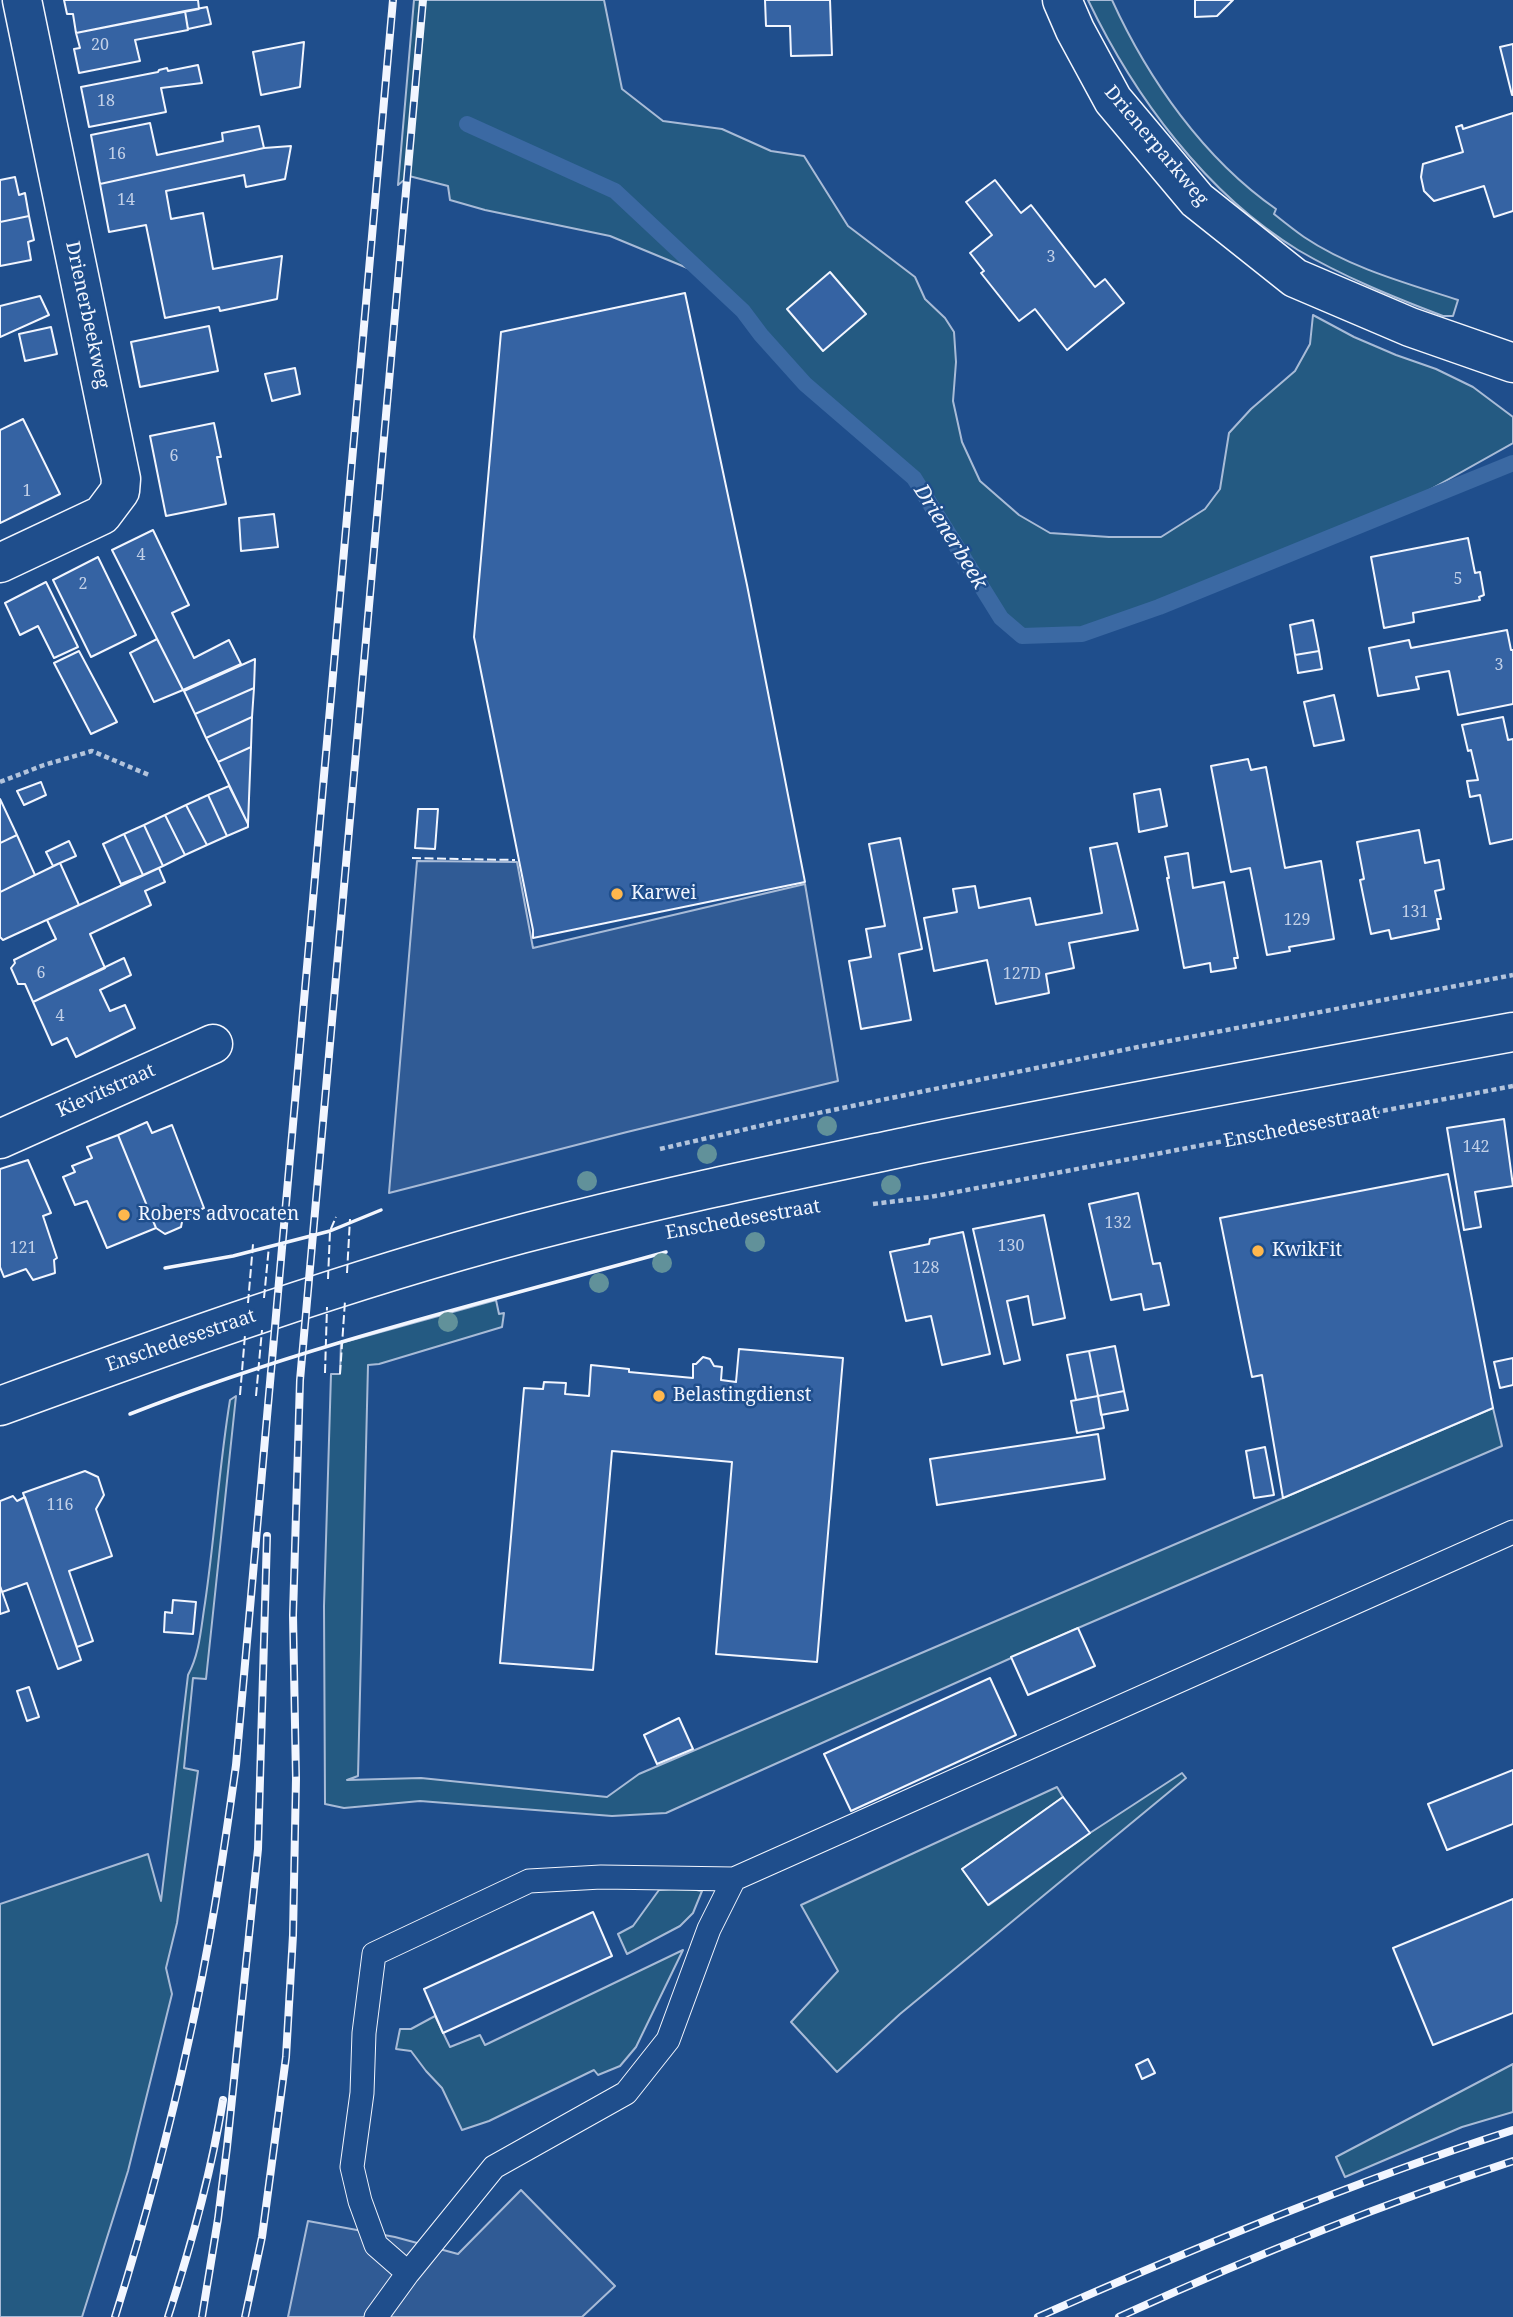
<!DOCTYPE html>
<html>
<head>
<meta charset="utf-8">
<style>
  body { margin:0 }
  canvas { display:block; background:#1f4e8c }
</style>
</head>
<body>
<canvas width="1513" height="2317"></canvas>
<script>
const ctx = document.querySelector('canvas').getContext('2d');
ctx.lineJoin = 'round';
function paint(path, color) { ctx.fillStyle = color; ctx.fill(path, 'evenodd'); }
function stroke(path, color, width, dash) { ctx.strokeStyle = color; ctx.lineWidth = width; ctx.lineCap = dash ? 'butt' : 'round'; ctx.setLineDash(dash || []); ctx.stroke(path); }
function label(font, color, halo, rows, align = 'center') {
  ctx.font = font + ' "Noto Serif",serif'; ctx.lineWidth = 5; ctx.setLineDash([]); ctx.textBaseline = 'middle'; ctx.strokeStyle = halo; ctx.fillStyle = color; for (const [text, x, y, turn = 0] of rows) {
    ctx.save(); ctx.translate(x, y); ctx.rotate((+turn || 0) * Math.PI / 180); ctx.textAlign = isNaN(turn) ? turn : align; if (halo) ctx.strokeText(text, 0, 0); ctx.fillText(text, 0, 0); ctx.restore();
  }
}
const green = new Path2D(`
  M414,0H604L622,89L663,121L722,129L771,151L804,156L848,226L915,277L925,299L945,318L954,332L956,362L953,401L962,442L980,481L1019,515L1050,533L1109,537H1161L1205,509L1220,489L1229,433L1251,409L1295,371L1310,344L1313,315L1354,337L1396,355L1436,369L1473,387L1513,417V443L1383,516L1159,607L1082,634L1022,636L1001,618L914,478L805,384L761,335L743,311L702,274L610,236L485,210L450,200L448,186L409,176L398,185Z
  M1088,0H1112C1148,79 1204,159 1276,209L1274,214C1284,222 1294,230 1304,237C1350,268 1406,283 1458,300L1453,316H1443C1393,297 1344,277 1298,250C1206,194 1134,96 1088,0Z
  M496,1300L499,1314L504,1313L502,1327L379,1364L368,1365L358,1776L347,1780L421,1778L607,1797L639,1774L1493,1408L1502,1446L1078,1628L666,1813L612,1816L420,1801L344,1808L325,1804L324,1606L331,1374H340L341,1343Z
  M236,1396L206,1679L193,1678L184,1768L198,1771L177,1923L166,1968L172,1994L128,2171L82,2317H0V1904L148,1854L161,1901L188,1675C200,1653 201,1627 205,1603C215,1535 219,1467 230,1400Z
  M1182,1773L1186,1778L900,2014L837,2072L791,2022L838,1971L801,1905L1057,1787L1063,1797L962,1869L989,1905L1090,1833Z
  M685,1888L702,1891L693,1913L680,1926L627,1954L618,1934L633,1926L659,1890Z
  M683,1950L636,2047L620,2066L598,2075L594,2070L489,2121L462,2130L442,2088L426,2071L411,2051L396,2049L400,2029H411L435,2016L450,2047L480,2035L485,2045Z
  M1513,2064V2112L1462,2127L1345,2177L1336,2157Z`);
paint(green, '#245a82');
stroke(green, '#a8bbd7', 2);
const parking = new Path2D(`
  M417,861L517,862L533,948L805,884L838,1081L627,1132L389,1193Z
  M521,2190L615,2286L582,2317H288L308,2221L395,2237L458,2254Z`);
paint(parking, '#305b95');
stroke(parking, '#a8bbd7', 2);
stroke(new Path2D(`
  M467,124L615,191L743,311L761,335L805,384L914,478L1001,618L1022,636L1082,634L1159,607L1513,463`), '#3b69a3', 16);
const building = new Path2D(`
  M64,0H198L199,9L76,33L73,14H67Z
  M765,0H830L832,55L791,56L790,26H766Z
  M1195,0H1233L1217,16L1195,17Z
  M207,7L211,24L188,29L185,11Z
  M185,11L188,30L135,40L140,61L79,73L74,49L80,48L76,33Z
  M304,42L300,87L261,95L253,52Z
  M1513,44V95H1512L1500,47Z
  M198,65L202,83L161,88L166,112L89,127L81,87L158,72L159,70L167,68L168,71Z
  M1513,113V211L1494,217L1484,186L1434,201L1424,191L1421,177L1423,164L1463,152L1456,127L1462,125L1463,129Z
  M150,123L157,155L223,141L222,133L259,126L264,148L100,184L91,135Z
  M291,146L285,179L246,187L244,175L166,191L171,219L203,213L213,269L282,256L277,299L220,311L219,307L165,318L146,225L109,232L100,184L264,148Z
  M15,177L19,195L25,193L29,216L0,222V180Z
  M995,180L1021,213L1031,205L1095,287L1105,279L1124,303L1067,350L1035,309L1019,321L981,273L984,271L970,253L992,235L966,202Z
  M29,216L34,240L28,242L31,260L0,266V222Z
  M830,272L866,314L823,351L787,309Z
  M685,293L747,585L805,882L533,938V930L474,637L501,332Z
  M40,296L49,315L0,337V306Z
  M209,326L218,371L140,387L131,342Z
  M51,327L57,354L25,361L19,334Z
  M295,368L300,394L272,401L265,374Z
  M23,419L60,494L0,523V430Z
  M214,423L221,457H217L226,504L166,516L150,436Z
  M274,514L278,547L241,551L239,518Z
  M153,530L189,605L172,613L194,658L229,640L241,664L183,690L112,550Z
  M1468,538L1475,573L1480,572L1484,595L1479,597L1480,600L1413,613L1414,622L1384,628L1371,557Z
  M98,557L136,635L91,657L53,580Z
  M46,582L78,647L54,658L38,626L20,635L5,603Z
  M1313,620L1319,651L1295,655L1290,625Z
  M1507,630L1511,650H1513V704L1458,715L1449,671L1416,677L1419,689L1378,696L1369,648L1409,640L1411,648Z
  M157,639L183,690L154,702L130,653Z
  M79,651L117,722L91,734L54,663Z
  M1319,651L1322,669L1298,673L1295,655Z
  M255,659L254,688L195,714L184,691Z
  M254,688L252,717L206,738L195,714Z
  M1334,695L1344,740L1314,746L1304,702Z
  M252,717L251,747L218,762L206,738Z
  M1503,717L1508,740L1513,739V839L1490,844L1480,795L1470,797L1467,781L1478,780L1471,750L1468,751L1462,725Z
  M251,747L248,824L218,762Z
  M1248,759L1251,770L1266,767L1285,868L1321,861L1334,939L1289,947L1290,951L1267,955L1250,868L1231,872L1211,766Z
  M41,782L46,795L24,805L17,791Z
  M229,786L248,824V827L227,836L208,795Z
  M1160,789L1167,826L1139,832L1134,794Z
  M208,795L227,836L207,845L186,805Z
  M0,799L17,835L0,843Z
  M186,805L207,845L185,855L165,815Z
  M418,809H438L435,849L415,848Z
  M165,815L185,855L163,866L144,825Z
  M144,825L163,866L143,875L124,834Z
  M1419,830L1425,863L1439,860L1444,889L1435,891L1441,919H1437L1439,929L1391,939L1389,930L1371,934L1360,880L1364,879L1357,842Z
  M124,834L143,875L121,884L103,844Z
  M17,835L35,875L0,892V843Z
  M900,838L922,949L899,954L911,1020L861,1029L849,961L871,957L866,929L885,926L869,844Z
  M69,841L76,856L53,866L46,852Z
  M1117,843L1138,930L1069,943L1074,968L1046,974L1049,993L996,1004L987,960L934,971L924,918L957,912L953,889L975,886L979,908L1030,898L1036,925L1102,913L1090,848Z
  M1188,853L1193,888L1224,882L1238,958H1234L1236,968L1211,972L1210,963L1184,968L1167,878H1169L1165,857Z
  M60,863L79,905L3,940L0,937V892Z
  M159,868L165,882L145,891L151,905L90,934L105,968L33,1002L25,984H18L11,968L15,963L14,960L56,939L47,920Z
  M124,958L131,975L100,990L110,1011L125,1005L135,1028L76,1057L67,1038L52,1045L33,1002Z
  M1504,1119L1513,1186L1475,1192L1481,1227L1464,1230L1447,1128Z
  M147,1122L152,1133L172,1125L204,1208L183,1217L181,1227L165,1234L156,1228L118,1135Z
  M118,1135L156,1228L107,1248L87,1201L75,1205L63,1177L75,1172L72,1166L92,1158L87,1147Z
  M28,1160L51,1213L43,1216L57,1258L54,1260L55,1273L33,1280L26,1269L4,1277L0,1267V1169Z
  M1448,1174L1493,1408L1283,1498L1262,1375L1252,1377L1220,1218Z
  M1138,1193L1153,1264L1160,1263L1169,1305L1144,1310L1141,1294L1111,1300L1089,1204Z
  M1044,1215L1065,1318L1033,1325L1028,1296L1007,1301L1020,1360L1004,1364L973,1229Z
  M963,1232L990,1354L942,1365L931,1316L906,1321L890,1252L929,1244L930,1239Z
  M1115,1346L1124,1391L1098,1396L1089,1351Z
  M739,1349L843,1358L817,1662L716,1654L732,1462L612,1451L593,1670L500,1663L524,1388L543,1389L544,1382L566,1383L565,1394L589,1396L591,1365L629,1369V1372L693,1378V1364H696L703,1357L710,1359L714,1366L722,1367L721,1380L736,1382Z
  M1089,1351L1098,1396L1076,1400L1067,1355Z
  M1513,1358V1385L1500,1388L1494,1362Z
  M1124,1391L1128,1410L1101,1415L1098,1396Z
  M1098,1396L1104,1428L1077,1433L1071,1401Z
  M1098,1434L1105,1479L937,1505L930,1459Z
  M1265,1447L1274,1495L1254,1498L1246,1451Z
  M85,1471L98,1477L104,1495L96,1509L112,1556L69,1571L93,1641L77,1647L23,1493Z
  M13,1496L17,1501L25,1497L81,1660L58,1669L27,1583L2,1592L0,1586V1501Z
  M0,1586L9,1611L0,1614Z
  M173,1600L196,1602L193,1634L164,1632L165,1612L172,1613Z
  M1078,1628L1095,1666L1028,1695L1011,1657Z
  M990,1678L1016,1735L851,1811L824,1754Z
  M29,1687L39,1717L27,1721L17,1691Z
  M679,1718L693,1749L657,1764L644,1735Z
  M1513,1770V1824L1447,1850L1428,1804Z
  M1063,1797L1090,1833L988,1905L962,1869Z
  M1513,1899V2013L1433,2045L1393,1948Z
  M593,1912L612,1956L443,2033L424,1989Z
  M1148,2059L1155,2073L1142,2079L1136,2065Z`);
paint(building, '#3563a3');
stroke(building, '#f2f6ff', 2);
const service = new Path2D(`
  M408,2273L376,2245L360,2201L352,2167L362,2093L364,2033L374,1954L529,1881L601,1877L734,1879L1513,1532
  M376,2317L408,2273L494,2167L626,2093L668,2040L709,1929L734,1879`);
const minor = new Path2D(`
  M1062,0L1075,30L1113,100L1197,200L1295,278L1410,327L1513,363
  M0,563L102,515L120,491L121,479L22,0
  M0,1139L213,1044`);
const secondary = new Path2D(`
  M0,1406C172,1343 345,1281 521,1234C653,1199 786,1172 919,1144C1117,1104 1315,1068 1513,1032`);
stroke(service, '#f2f6ff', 25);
stroke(minor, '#f2f6ff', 41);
stroke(secondary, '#f2f6ff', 41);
stroke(new Path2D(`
  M0,782L44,765L92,751L149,775
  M660,1149L794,1118L1138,1047L1513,975
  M873,1204L930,1197L1513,1086`), '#b3c4dc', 4.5, [5, 3.5]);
stroke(service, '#1f4e8c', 23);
stroke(minor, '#1f4e8c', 38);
stroke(secondary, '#1f4e8c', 38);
const rail = new Path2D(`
  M115,2317C143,2227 168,2136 188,2044C209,1952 223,1858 236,1765L393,0
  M168,2317C191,2246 211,2174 223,2100
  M202,2317L218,2219L227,2147L258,1849L267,1536
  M245,2317L262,2237L286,2057L293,1935L296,1779L293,1615L300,1380L423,0
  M1038,2317C1194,2248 1351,2183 1513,2130
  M1119,2317C1248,2258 1379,2205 1513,2161`);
stroke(rail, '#f2f6ff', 8);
stroke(rail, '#1f4e8c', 5, [16]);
stroke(new Path2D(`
  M412,858L515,860
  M347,1273L350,1219
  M328,1279L330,1231L336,1217
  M264,1298L269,1246
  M248,1303L253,1244
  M325,1373L327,1307
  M340,1374L345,1301
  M240,1395L245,1335
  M256,1396L262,1330`), '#f2f6ff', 2, [9, 3.5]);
stroke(new Path2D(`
  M165,1268L233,1256L330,1231L381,1210
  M130,1414C303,1346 486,1302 666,1252`), '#f2f6ff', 3.5);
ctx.fillStyle = '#61919a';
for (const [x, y] of [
  [827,1126],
  [707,1154],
  [587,1181],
  [891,1185],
  [755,1242],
  [662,1263],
  [599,1283],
  [448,1322]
]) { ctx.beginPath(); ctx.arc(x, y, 10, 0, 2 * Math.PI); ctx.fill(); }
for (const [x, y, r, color] of [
  [617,894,7,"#ffb74d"],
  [124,1215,7,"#ffb74d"],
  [1258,1251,7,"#ffb74d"],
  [659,1396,7,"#ffb74d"]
]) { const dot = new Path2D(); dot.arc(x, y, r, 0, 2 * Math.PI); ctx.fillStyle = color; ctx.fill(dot); stroke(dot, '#1f4e8c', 2.5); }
label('16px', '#c3d1e8', null, [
  ["20",100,45],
  ["18",106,101],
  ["16",117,154],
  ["14",126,200],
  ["3",1051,257],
  ["6",174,456],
  ["1",27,491],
  ["4",141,555],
  ["5",1458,579],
  ["2",83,584],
  ["3",1499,665],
  ["131",1415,912],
  ["129",1297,920],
  ["6",41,973],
  ["127D",1022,974],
  ["4",60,1016],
  ["142",1476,1147],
  ["132",1118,1223],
  ["130",1011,1246],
  ["121",23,1248],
  ["128",926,1268],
  ["116",60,1505]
]);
label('19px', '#f2f6ff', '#1f4e8c', [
  ["Drienerparkweg",1156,146,50],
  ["Drienerbeekweg",87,315,78],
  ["Kievitstraat",106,1091,-24],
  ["Enschedesestraat",1301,1127,-11],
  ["Enschedesestraat",743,1220,-10],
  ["Enschedesestraat",181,1341,-19]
]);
label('19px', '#f2f6ff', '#1f4e8c', [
  ["Karwei",631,894],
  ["Robers advocaten",138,1215],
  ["KwikFit",1272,1251],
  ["Belastingdienst",673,1396]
], 'left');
label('italic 21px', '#f2f6ff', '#1f4e8c', [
  ["Drienerbeek",950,537,58]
]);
</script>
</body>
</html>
